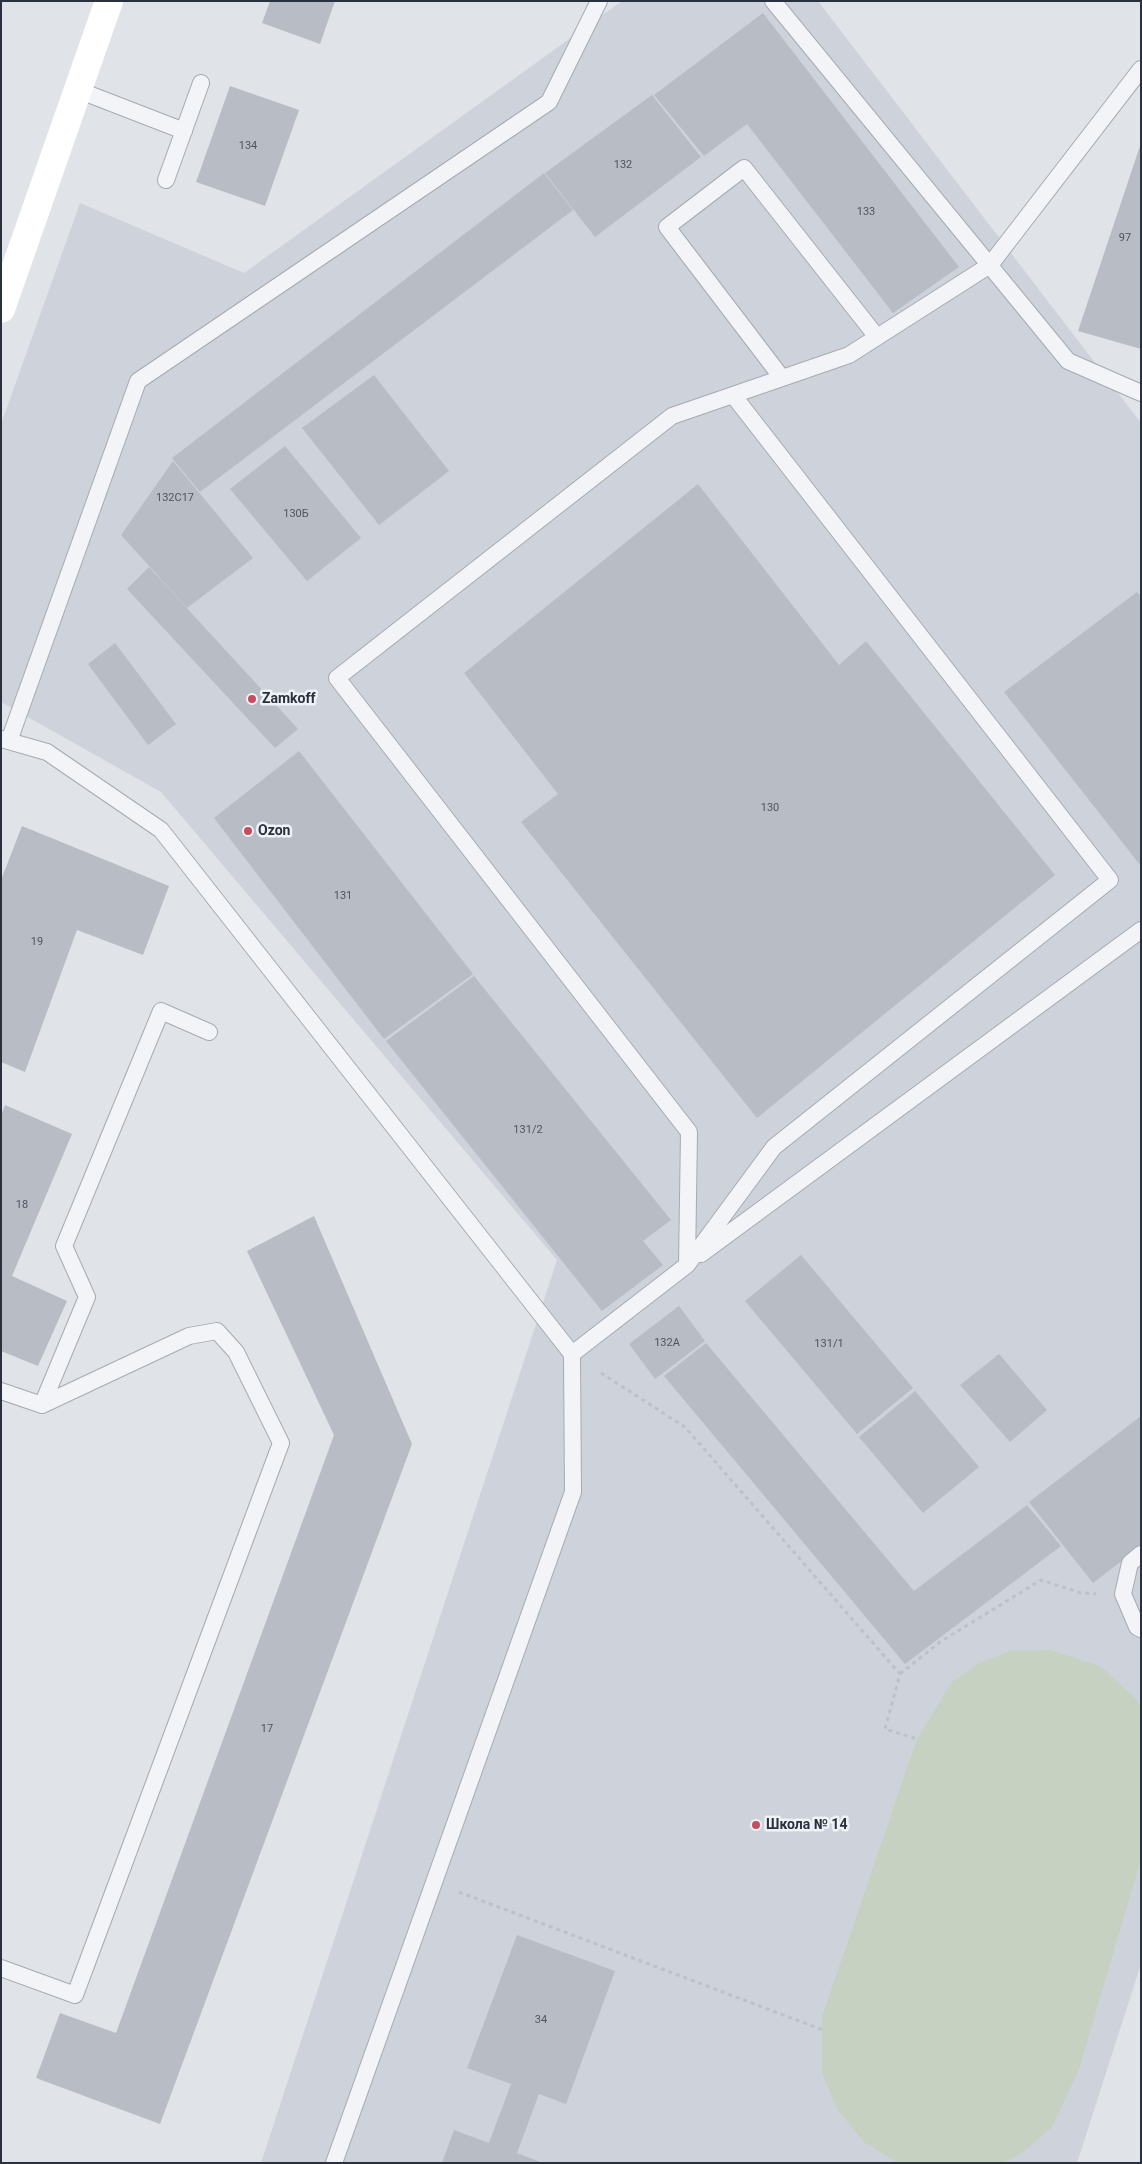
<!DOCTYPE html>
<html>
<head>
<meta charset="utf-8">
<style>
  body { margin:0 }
  #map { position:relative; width:1142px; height:2164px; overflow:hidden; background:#e0e3e8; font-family:Roboto,sans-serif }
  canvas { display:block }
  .frame { position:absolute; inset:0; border:2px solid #2a313e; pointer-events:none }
</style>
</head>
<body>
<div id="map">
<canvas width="1142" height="2164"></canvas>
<div class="frame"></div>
</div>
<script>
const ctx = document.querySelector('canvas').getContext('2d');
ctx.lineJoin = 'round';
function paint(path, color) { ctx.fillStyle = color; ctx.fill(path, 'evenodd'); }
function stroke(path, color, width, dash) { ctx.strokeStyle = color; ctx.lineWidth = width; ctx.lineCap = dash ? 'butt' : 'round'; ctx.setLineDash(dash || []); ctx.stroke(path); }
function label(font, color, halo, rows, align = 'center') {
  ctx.font = font + ' Roboto,sans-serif'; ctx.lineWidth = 5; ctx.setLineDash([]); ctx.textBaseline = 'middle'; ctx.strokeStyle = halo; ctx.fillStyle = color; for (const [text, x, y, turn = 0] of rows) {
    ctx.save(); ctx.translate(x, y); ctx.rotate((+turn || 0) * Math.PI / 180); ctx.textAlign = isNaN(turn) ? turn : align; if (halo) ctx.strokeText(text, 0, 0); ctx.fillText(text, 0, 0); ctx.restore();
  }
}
paint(new Path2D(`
  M622,1H818L1141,423V1964L1077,2163H261L557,1260L161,792L1,702V424L80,203L244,273Z`), '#ced2da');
paint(new Path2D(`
  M1051,1650L1100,1666L1136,1699L1141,1707V1859L1079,2069L1052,2127L1019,2155L1002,2163H898L864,2142L837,2109L822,2073V2017L917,1739L952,1682L981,1662L1011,1651Z`), '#c6d1c2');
paint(new Path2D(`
  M270,1H335L320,44L262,23Z
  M763,13L959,267L893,313L747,124L704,156L654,95Z
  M230,86L299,110L265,206L196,182Z
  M652,95L701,157L595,237L545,173Z
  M1140,146H1141V349L1078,331Z
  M544,173L573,210L200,492L172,458Z
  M374,375L449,471L379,525L302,428Z
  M285,446L361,538L307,581L230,489Z
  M173,461L253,558L187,608L121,535Z
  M698,484L839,665L866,641L1055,875L757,1118L521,822L558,794L464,673Z
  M149,567L298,729L275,748L127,589Z
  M1137,592L1141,597V866L1004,692Z
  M115,643L176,724L148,745L88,664Z
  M299,751L473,974L384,1039L214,818Z
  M22,826L169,886L143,955L77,930L25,1072L1,1062V880Z
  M474,976L671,1220L643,1241L663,1265L602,1311L386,1041Z
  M5,1105L72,1134L12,1276L67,1301L38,1366L1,1351V1115Z
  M314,1216L412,1444L160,2124L36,2078L60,2013L116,2033L334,1435L247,1251Z
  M801,1255L913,1388L857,1434L745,1301Z
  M679,1306L705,1341L655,1379L629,1344Z
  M706,1343L914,1591L1027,1505L1061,1546L905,1664L664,1376Z
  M999,1354L1047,1410L1010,1442L960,1385Z
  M915,1391L979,1467L923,1513L859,1437Z
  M1141,1416V1546L1093,1583L1029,1502Z
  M517,1935L615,1971L566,2104L539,2094L517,2153L543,2163H442L454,2130L489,2143L511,2084L467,2068Z`), '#b8bdc5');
const lane = new Path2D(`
  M773,1L1068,361L1141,393
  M78,90L184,131
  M166,180L201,83
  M782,378L667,227L744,168L877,337
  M1,739L47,752L161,830L572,1354L687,1265L689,1132L337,678L672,416L849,355L990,265L1141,69
  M9,741L138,381L549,102L599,1
  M701,1254L1141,930
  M687,1265L774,1147L1110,880L733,395
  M1,1391L42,1405L189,1336L217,1331L236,1352L281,1443L75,1995L1,1968
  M42,1405L87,1297L64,1246L161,1011L209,1032
  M1141,1554L1130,1563L1123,1594L1137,1627L1141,1629
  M334,2163L573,1492L572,1354`);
stroke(lane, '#a6aab2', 18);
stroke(new Path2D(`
  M601,1373L685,1427L900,1674L885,1729L917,1739
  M900,1674L940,1642L1041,1580L1081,1593L1096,1594
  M459,1892L823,2030`), '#bec1c7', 3, [4, 4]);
stroke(lane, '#f2f4f7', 16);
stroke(new Path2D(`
  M1,309L109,1`), '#fff', 28);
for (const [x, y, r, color] of [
  [252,699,5,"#c64c60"],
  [248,831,5,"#c64c60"],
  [756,1825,5,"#c64c60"]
]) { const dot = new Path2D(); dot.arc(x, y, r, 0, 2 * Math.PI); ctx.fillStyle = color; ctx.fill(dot); stroke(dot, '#eff2f6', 2); }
label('11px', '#4e5460', null, [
  ["134",248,146],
  ["132",623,165],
  ["133",866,212],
  ["97",1125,238],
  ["132С17",175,498],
  ["130Б",296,514],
  ["130",770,808],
  ["131",343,896],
  ["19",37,942],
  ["131/2",528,1130],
  ["18",22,1205],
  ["132А",667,1343],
  ["131/1",829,1344],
  ["17",267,1729],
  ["34",541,2020]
]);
label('bold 14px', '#2a313e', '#eff2f6', [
  ["Zamkoff",262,699],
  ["Ozon",258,831],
  ["Школа № 14",766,1825]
], 'left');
</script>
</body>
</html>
